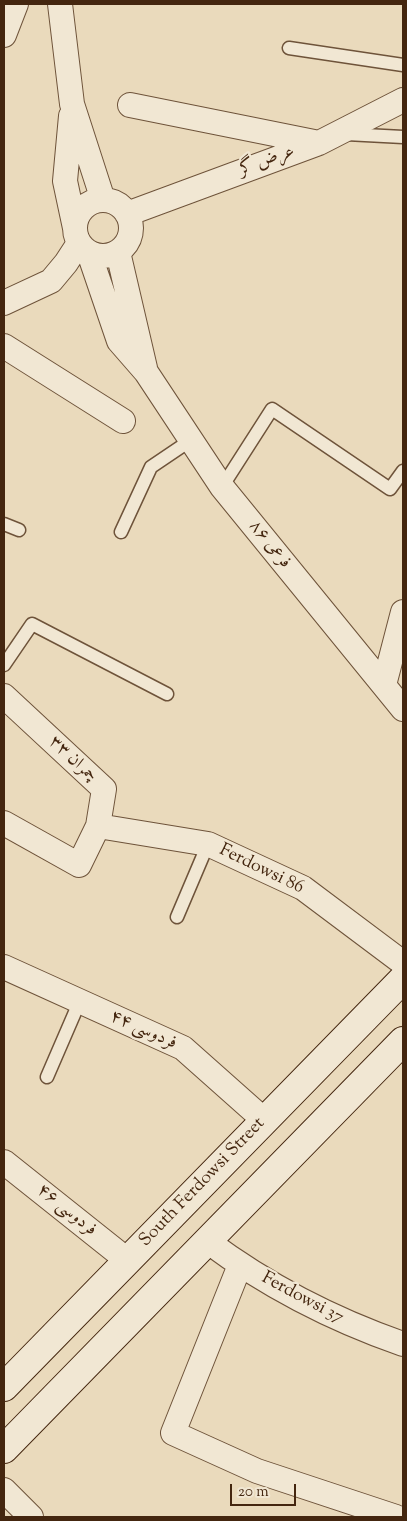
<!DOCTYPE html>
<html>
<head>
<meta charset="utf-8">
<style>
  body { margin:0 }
  #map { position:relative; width:407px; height:1521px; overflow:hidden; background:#eadabc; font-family:"Sorts Mill Goudy",serif }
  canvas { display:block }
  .frame { position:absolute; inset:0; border:5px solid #44260f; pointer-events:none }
  .scale { position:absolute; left:230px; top:1484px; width:66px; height:22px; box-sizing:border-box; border:2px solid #44260f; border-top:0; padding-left:6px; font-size:15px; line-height:18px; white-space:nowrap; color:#44260f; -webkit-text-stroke:4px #f1e7d3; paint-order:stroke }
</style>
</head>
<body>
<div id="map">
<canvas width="407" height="1521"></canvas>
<div class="frame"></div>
<div class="scale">20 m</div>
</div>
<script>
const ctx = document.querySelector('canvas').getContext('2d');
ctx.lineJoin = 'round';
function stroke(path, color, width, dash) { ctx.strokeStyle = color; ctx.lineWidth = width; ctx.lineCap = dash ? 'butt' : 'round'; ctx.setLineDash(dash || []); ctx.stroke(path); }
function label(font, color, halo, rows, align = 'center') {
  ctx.font = font + ' "Sorts Mill Goudy",Amiri,serif'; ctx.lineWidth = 4.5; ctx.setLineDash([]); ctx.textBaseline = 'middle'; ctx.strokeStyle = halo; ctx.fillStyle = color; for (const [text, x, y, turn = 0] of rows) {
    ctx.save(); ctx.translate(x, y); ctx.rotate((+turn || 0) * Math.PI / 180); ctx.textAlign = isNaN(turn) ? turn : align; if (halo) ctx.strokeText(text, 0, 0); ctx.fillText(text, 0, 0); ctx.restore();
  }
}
const service = new Path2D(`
  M289,48L403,65
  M346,134L403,137
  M222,487L272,409L390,489L403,471
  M4,524L19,530
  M121,532L151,467L191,440
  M4,665L32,624L167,694
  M177,917L208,844
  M47,1077L79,1003`);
const minor = new Path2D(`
  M60,4L72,104L103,200
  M4,35L16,4
  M130,105L319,143
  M71,116L65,181L75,228
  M75 228a28 28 0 1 1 56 0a28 28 0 1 1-56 0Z
  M127,214L319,143L403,100
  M118,252L145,368
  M89,253L119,341L146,372L222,487L403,709
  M4,303L51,281L66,263L79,243
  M4,346L123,421
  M384,685L403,612
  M4,696L104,789L98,826L79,865L4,823
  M98,826L208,844L303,888L403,963
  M4,967L183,1048L264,1120
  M4,1162L127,1260
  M207,1241C266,1285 334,1320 403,1344
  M240,1265L173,1433L257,1471L396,1517
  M4,1490L31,1517`);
const secondary = new Path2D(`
  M4,1387L403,979
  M4,1449L403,1041`);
stroke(service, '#6e533a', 15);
stroke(minor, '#6e533a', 26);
stroke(secondary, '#44260f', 30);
stroke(service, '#f1e7d3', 12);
stroke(minor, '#f1e7d3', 24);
stroke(secondary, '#f1e7d3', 28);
label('18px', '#44260f', '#f1e7d3', [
  ["عرض گر",267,162,-20],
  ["فرعی ۸۶",269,545,51],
  ["چمران ۳۳",72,760,43],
  ["Ferdowsi 86",261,870,26],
  ["فردوسی ۴۴",143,1031,24],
  ["South Ferdowsi Street",203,1183,-46],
  ["فردوسی ۴۶",66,1211,39],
  ["Ferdowsi 37",302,1299,28]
]);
</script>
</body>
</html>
